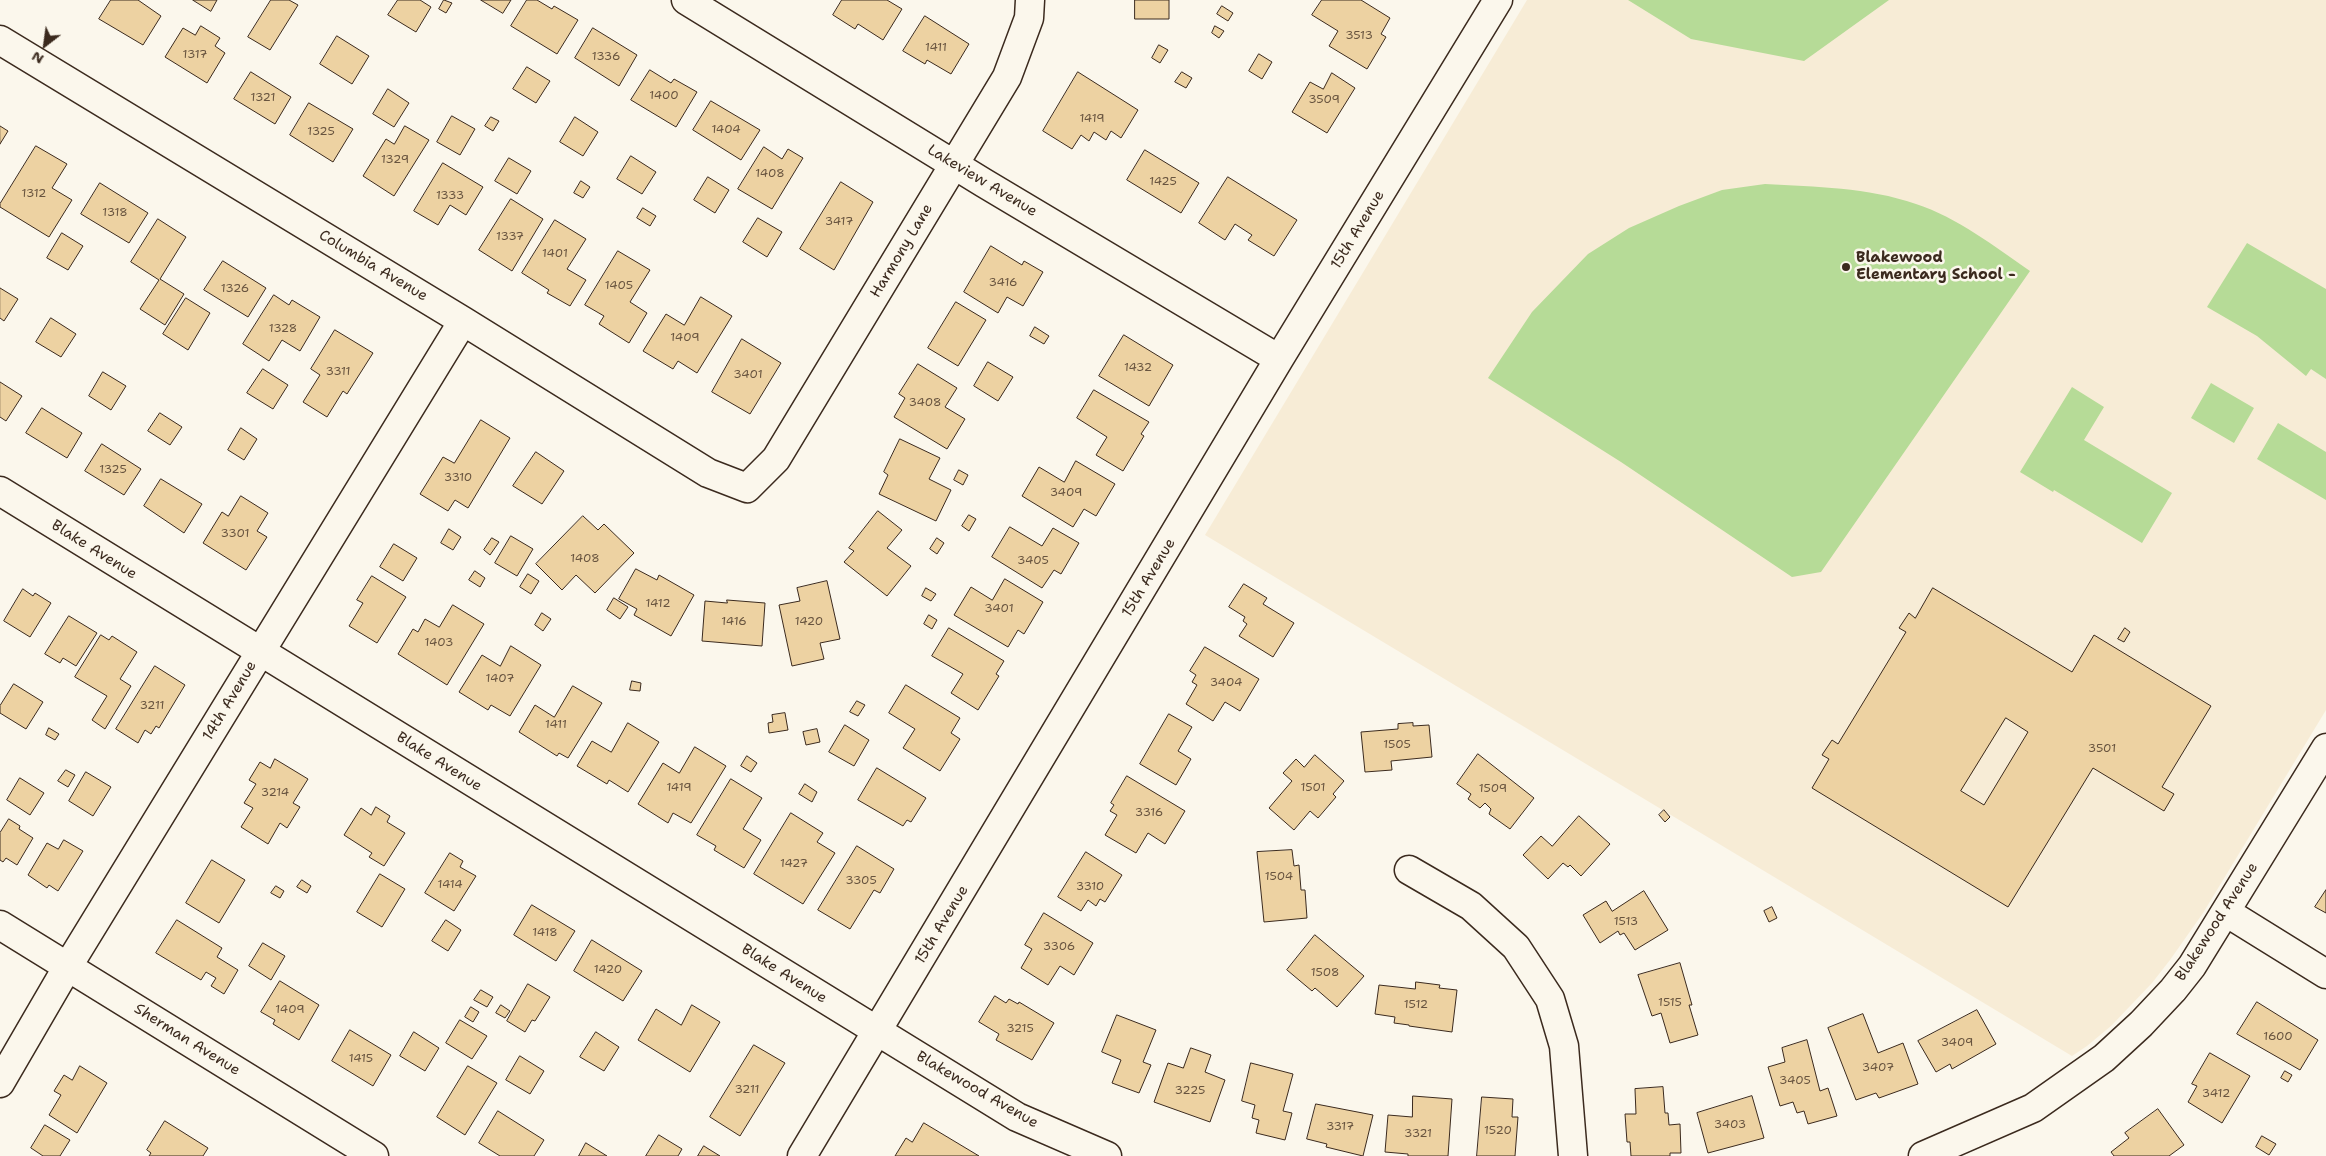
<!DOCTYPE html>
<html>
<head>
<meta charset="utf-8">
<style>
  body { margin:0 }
  #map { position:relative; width:2326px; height:1156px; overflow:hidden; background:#fbf7ec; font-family:"Shantell Sans",sans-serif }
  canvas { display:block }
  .north { position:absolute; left:20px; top:20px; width:50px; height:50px; -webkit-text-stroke:4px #fbf7ec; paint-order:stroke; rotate:210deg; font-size:14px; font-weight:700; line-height:20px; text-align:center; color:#3b2a1e }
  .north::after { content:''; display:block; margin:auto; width:18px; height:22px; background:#3b2a1e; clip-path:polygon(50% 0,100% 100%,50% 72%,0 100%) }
</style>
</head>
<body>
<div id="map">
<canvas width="2326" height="1156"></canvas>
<div class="north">N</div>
</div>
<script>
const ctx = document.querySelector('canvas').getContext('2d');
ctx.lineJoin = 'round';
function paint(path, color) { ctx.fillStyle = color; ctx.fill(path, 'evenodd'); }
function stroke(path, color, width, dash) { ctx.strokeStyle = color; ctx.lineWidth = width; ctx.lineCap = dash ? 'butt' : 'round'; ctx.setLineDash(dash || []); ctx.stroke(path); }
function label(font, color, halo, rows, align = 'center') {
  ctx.font = font + ' "Shantell Sans",sans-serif'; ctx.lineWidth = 5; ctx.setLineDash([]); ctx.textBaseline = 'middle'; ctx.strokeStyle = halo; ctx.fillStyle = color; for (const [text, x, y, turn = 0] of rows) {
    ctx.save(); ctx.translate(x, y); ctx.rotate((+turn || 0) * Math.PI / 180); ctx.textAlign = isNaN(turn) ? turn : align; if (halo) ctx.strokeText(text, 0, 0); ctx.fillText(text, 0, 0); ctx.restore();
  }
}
paint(new Path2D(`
  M1527,0H2326V710L2203,913L2170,960L2152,983L2111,1026L2087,1046L2072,1056L1205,535Z`), '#f7ecd6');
paint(new Path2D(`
  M1628,0H1889L1804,61L1691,39Z
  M1765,184C1816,187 1867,187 1916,204C1958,218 1994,246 2030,271L1821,572L1792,577L1621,462L1488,378L1532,312L1588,254L1629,228L1679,206L1722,190Z
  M2247,243L2326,289V379L2311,369L2306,376L2257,336L2207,307Z
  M2211,383L2254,408L2234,443L2191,418Z
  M2072,387L2104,407L2084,440L2172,493L2142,543L2054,490L2053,492L2020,472Z
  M2278,423L2326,452V500L2257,459Z`), '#b6db97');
const building = new Path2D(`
  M111,0H138L161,16L143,45L99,19Z
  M193,0H217L211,11Z
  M271,0H289L298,5L270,50L248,37Z
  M398,0H420L431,7L416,32L388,15Z
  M444,0L452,3L446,13L439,9Z
  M481,0H511L503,13Z
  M527,0H537L552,9L554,6L578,20L557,54L511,26Z
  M842,0H887L902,9L883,40L858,24L855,29L833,15Z
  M1135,0H1169V19H1135Z
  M1322,0H1361L1390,18L1381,34L1386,37L1367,69L1329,46L1338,31L1312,15Z
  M1222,6L1233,13L1228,21L1217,14Z
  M925,16L969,44L951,74L927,60L925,64L903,51Z
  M201,26L220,38L215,46L225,53L207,83L165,57L183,28L195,35Z
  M1215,26L1224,31L1219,38L1212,33Z
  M593,28L637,55L619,86L575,58Z
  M337,36L369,56L352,84L320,64Z
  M1159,45L1168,50L1160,63L1152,58Z
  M1259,54L1272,62L1262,79L1249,71Z
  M527,67L550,81L536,103L513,89Z
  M650,70L671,83L674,79L697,92L676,127L631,100Z
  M251,72L291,97L275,124L234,99Z
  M1078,72L1138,110L1121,138L1111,131L1106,140L1094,132L1089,141L1081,135L1072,149L1043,131Z
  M1182,72L1192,78L1186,88L1175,82Z
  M1332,73L1355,88L1327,133L1292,112L1310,82L1323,89Z
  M388,89L409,103L394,127L373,114Z
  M711,101L760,130L741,160L693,130Z
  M309,103L353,129L333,162L290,135Z
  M452,116L475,129L460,155L437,142Z
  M491,117L499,121L493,131L485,126Z
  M575,117L598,132L583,156L560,142Z
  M0,126L8,131L0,144Z
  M405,126L429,140L394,196L363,176L386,139L394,144Z
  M36,146L67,164L52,188L72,200L49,237L0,207V204Z
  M764,147L782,159L788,149L803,158L772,209L738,189Z
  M1145,150L1199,183L1181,213L1127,180Z
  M631,156L656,172L642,194L617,179Z
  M509,158L531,171L517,194L495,181Z
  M443,163L483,187L466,215L450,205L438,225L414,211Z
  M708,177L729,190L715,213L694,200Z
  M1228,177L1297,220L1274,256L1248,240L1252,235L1235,224L1225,240L1199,223Z
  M581,181L590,187L583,198L574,193Z
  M841,182L873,202L834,270L800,249Z
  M100,183L148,213L129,243L81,214Z
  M511,199L543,219L512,271L479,250Z
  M643,208L656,216L650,226L637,218Z
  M758,218L782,232L767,257L743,242Z
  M158,219L186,237L160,279L184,294L165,325L140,309L159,280L131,262Z
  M555,220L586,239L567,269L586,280L570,306L547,293L549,290L522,273Z
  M62,233L83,246L68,270L47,258Z
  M991,246L1022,265L1024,261L1043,272L1023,306L1007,297L998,313L964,292Z
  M618,251L650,270L630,302L647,313L629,343L599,324L604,316L585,305Z
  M223,261L266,288L248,317L204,290Z
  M0,288L18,299L4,321L0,318Z
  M274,295L289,305L292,300L320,317L300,351L282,340L269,361L243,344Z
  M701,297L732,316L697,373L678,361L673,369L643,351L666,314L684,325Z
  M186,298L210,313L188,350L163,334Z
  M956,302L986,320L958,366L928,348Z
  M51,318L76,334L61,357L36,342Z
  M1035,327L1049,336L1044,344L1030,336Z
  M335,330L373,353L347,394L343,391L327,417L303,402L320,375L311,369Z
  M1124,335L1173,365L1149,406L1099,376Z
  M742,339L781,363L750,414L712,392Z
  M988,362L1013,377L998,401L974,386Z
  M918,364L957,388L945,407L965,419L947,449L894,417L905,398L899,394Z
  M263,369L288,385L273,409L247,393Z
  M103,372L126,386L111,410L89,396Z
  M0,382L22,396L6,421L0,417Z
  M1094,390L1149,422L1141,434L1144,436L1123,471L1096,455L1107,437L1077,418Z
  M42,408L82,433L67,458L26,433Z
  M160,413L182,427L170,445L148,431Z
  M481,420L510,438L468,508L455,500L448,511L420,494L443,457L454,463Z
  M241,428L257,439L244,460L228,450Z
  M900,439L940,458L929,479L951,490L936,521L879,494L888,475L884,472Z
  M102,444L141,469L124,495L85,471Z
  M536,452L564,471L542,504L513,486Z
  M1076,461L1115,484L1096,516L1084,509L1073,527L1022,496L1039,467L1064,482Z
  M959,470L968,475L963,485L954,480Z
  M161,479L202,504L184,533L144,506Z
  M241,496L268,513L257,531L267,537L246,570L203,543L222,512L228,516Z
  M878,511L902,530L887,548L911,566L887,596L844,562L854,551L849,548Z
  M969,515L976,519L969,531L962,526Z
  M583,516L598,530L604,524L634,553L595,593L576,575L562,590L536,564Z
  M1010,527L1042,546L1053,528L1079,543L1061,574L1054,570L1042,588L992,557Z
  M449,529L461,537L453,550L441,543Z
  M511,536L533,549L517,576L495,563Z
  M492,538L499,542L490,555L484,550Z
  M937,538L944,543L937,554L930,549Z
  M394,544L417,558L403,581L380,567Z
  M636,569L657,580L659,575L694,595L671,636L634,615L637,609L619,599Z
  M475,571L485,578L480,587L469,580Z
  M528,574L539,581L531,594L520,587Z
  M372,576L406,597L377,643L349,626L363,603L357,600Z
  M1005,579L1043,602L1024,634L1018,630L1008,647L954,615L971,587L992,600Z
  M827,581L840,639L820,643L824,659L792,666L779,605L800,601L797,588Z
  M1244,584L1267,598L1263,604L1294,623L1273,657L1239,636L1247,624L1243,621L1245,617L1229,607Z
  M926,588L936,594L931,601L922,596Z
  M1933,588L2072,672L2094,635L2211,706L2162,787L2174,794L2164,811L2093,768L2008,907L1812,788L1829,759L1822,755L1832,740L1838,744L1906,632L1899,628L1909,613L1915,618ZM2006,718L2028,732L1984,805L1961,791Z
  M23,589L33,596L35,593L51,603L30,637L4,621Z
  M614,598L628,607L620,619L607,610Z
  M727,600L765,603L762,646L702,641L705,601L727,603Z
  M453,605L484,624L447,685L398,654L413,629L418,632L425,619L439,627Z
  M542,613L551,619L543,631L535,625Z
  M929,615L937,620L932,629L924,624Z
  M69,616L97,633L76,666L63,658L60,663L45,654Z
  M949,628L1004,661L996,674L999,676L978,710L951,693L963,674L932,656Z
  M2125,628L2130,632L2124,642L2118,639Z
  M101,635L109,640L112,636L137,652L120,679L131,686L105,729L92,720L107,696L75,677Z
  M511,646L541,665L510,716L491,705L488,710L459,692L482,655L500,666Z
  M1205,647L1259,679L1240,711L1225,702L1213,721L1186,704L1197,685L1192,682L1196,675L1190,671Z
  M155,666L185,685L159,728L156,726L151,734L145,730L138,743L116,729Z
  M632,681L641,683L640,691L630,690Z
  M14,684L43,702L26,729L0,713V706Z
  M906,685L960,718L951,733L960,739L940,771L903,748L915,729L889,713Z
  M573,686L602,703L568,758L559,753L557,756L519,732L535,705L554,717Z
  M857,701L865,705L858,716L850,712Z
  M785,713L788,730L769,733L768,723L773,722L772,715Z
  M1169,714L1192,727L1178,751L1191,759L1176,785L1140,764Z
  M628,723L659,742L628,792L609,780L607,784L577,766L592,741L611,752Z
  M1413,723V726L1429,725L1432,757L1391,761L1392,770L1365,772L1361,732L1398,729V724Z
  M845,725L869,740L854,766L829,752Z
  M49,728L59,734L55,740L46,735Z
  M817,729L820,742L806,745L803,732Z
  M695,747L726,766L691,823L673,813L668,823L638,804L663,763L679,773Z
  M1478,754L1534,798L1510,829L1489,814L1491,809L1485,803L1480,808L1468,799L1471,794L1457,784Z
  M1315,755L1344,781L1333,794L1336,797L1318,818L1310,811L1294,830L1269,808L1292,781L1283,773L1296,759L1304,767Z
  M747,756L757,763L751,772L741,766Z
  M275,759L308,779L293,803L300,807L287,828L280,823L268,844L241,827L253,808L244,803L256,784L249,780L260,762L270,768Z
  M877,768L926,798L911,822L907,820L903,826L858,800Z
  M66,770L75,775L68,787L58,781Z
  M86,772L111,787L93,816L69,801Z
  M1127,776L1185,811L1165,844L1148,833L1136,853L1105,835L1117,815L1110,811L1114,805L1111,803Z
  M20,778L44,793L30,815L7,800Z
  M731,779L762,798L743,829L761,840L744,868L714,850L716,846L697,835Z
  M805,784L817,792L812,802L799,794Z
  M376,807L390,816L387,822L405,833L384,866L369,857L372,853L344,835L361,808L371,815Z
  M1664,810L1670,817L1665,822L1659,815Z
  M791,813L823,833L817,842L835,853L803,904L754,874Z
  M1579,816L1610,844L1581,876L1570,865L1568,867L1563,863L1548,879L1523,855L1541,836L1552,846Z
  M9,819L20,826L19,829L33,838L17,865L6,858L3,862L0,860V833Z
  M64,840L83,851L58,891L49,885L47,888L28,875L47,843L58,849Z
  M857,846L894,869L880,893L874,890L850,929L818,910Z
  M1292,850L1294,866L1299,865L1301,890H1305L1307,918L1264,922L1257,852Z
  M1086,852L1122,875L1105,902L1100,899L1096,906L1088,900L1081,911L1058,897Z
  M450,853L463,861L460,867L476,876L454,911L425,893Z
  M212,860L245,880L219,923L186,903Z
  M380,874L405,889L382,927L357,912Z
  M302,880L311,886L307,893L297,887Z
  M276,886L284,891L280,898L271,893Z
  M2326,890V913L2315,907Z
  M1644,891L1668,930L1635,950L1624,933L1620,935L1618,931L1600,943L1583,915L1606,901L1612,911Z
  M532,905L575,931L556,961L514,935Z
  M1772,907L1777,918L1769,922L1764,911Z
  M1044,913L1093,943L1074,975L1060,966L1048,985L1021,968L1032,949L1025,945Z
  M177,920L222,948L217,957L238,970L224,994L211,986L216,978L206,972L201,980L156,953Z
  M446,920L461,930L448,951L432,941Z
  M1315,935L1364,976L1337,1007L1315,988L1312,991L1287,970Z
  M592,940L642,971L623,1001L574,971Z
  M263,943L285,956L271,980L249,966Z
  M1680,963L1692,1005H1689L1698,1035L1670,1043L1661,1013L1652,1016L1638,975Z
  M280,981L319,1005L299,1040L273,1024L275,1020L261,1012Z
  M1416,982L1440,985L1439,988L1457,990L1452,1032L1409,1026V1025L1394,1023L1395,1017L1375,1014L1379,985L1415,989Z
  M528,984L550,997L535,1021L532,1020L525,1032L507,1021Z
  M481,990L493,997L487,1007L474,1000Z
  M995,996L1006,1003L1009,999L1018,1004L1019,1002L1054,1023L1032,1060L996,1040L999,1034L979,1022Z
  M2257,1002L2318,1040L2300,1070L2237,1034Z
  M501,1005L510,1011L505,1018L496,1013Z
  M692,1005L720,1022L690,1072L638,1040L656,1009L681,1025Z
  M471,1007L479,1012L473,1022L465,1017Z
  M1977,1010L1996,1044L1952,1069L1950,1064L1936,1072L1918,1041Z
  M1863,1014L1878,1053L1903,1043L1918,1084L1879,1098L1876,1093L1856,1100L1828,1028Z
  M1117,1015L1156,1030L1143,1062L1151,1065L1139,1093L1112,1083L1121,1060L1102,1052Z
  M460,1020L487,1036L472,1059L446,1043Z
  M350,1030L391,1055L373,1086L332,1061Z
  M414,1032L439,1048L425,1071L400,1056Z
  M596,1032L619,1047L604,1071L580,1057Z
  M1807,1040L1820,1091L1828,1088L1837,1116L1808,1124L1804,1111L1797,1113L1793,1102L1780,1106L1768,1067L1785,1062L1782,1048Z
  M754,1045L785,1063L740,1136L710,1117Z
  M1191,1048L1211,1055L1205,1072L1225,1080L1210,1122L1154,1102L1168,1063L1183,1068Z
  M2210,1053L2250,1076L2222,1123L2188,1102L2197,1086L2192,1084Z
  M520,1056L544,1071L530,1094L506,1080Z
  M1251,1063L1293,1074L1283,1111L1292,1113L1285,1140L1256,1133L1259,1120L1252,1118L1255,1105L1242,1101Z
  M80,1066L107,1083L77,1133L49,1115L61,1095L54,1091L64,1075L72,1080Z
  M468,1066L497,1083L465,1135L437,1117Z
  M2285,1071L2292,1075L2288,1082L2281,1078Z
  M1663,1087L1665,1113H1668L1669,1125L1680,1124L1681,1153H1670V1156H1631L1630,1142H1627L1625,1114H1636L1635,1089Z
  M1413,1096L1452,1099L1448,1156H1408V1154L1385,1152L1388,1115L1412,1117Z
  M1752,1096L1764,1138L1708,1153L1697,1113Z
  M1482,1097L1513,1099L1512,1117H1518L1515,1156H1477Z
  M1316,1104L1373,1115L1363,1156L1326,1147L1327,1144L1307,1139Z
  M2158,1109L2184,1145L2169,1156H2114L2111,1152L2129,1138L2125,1133Z
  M498,1111L544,1140L534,1156H500L479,1143Z
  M165,1121L208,1148L203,1156H149L151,1153L147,1150Z
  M924,1123L979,1156H895L906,1138L912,1142Z
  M45,1125L70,1140L60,1156H43L31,1148Z
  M659,1135L682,1149L678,1156H646Z
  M2262,1136L2276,1144L2269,1155L2256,1147Z
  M586,1143L607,1156H579Z
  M704,1146L707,1148L720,1156H698Z`);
paint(building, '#edd2a2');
stroke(building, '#3b2a1e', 1);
const minor = new Path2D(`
  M686,0L984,183L1279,359
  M0,40L463,321L708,473L747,488L776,459L1007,77L1029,18L1030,0
  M0,491L1017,1117L1107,1156
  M1409,870L1471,906L1516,947L1550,999L1564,1046L1573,1156
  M2226,912L2326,974
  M0,925L374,1156
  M0,1083L68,966L463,321
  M802,1156L1279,359L1498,0
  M1923,1156L2033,1108L2104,1058L2141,1024L2173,990L2192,966L2326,748`);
stroke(minor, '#3b2a1e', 31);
stroke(minor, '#fbf7ec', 28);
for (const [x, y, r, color] of [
  [1846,267,5,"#3b2a1e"]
]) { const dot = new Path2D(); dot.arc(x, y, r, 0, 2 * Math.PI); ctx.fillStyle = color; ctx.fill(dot); stroke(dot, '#fbf7ec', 2); }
label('12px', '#68543f', null, [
  ["3513",1359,36],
  ["1411",936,48],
  ["1317",195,55],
  ["1336",606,57],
  ["1400",664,96],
  ["1321",263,98],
  ["3509",1324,100],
  ["1419",1092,119],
  ["1404",726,130],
  ["1325",321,132],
  ["1329",395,160],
  ["1408",770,174],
  ["1425",1163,182],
  ["1312",34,194],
  ["1333",450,196],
  ["1318",115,213],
  ["3417",839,222],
  ["1337",510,237],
  ["1401",555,254],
  ["3416",1003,283],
  ["1405",619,286],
  ["1326",235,289],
  ["1328",283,329],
  ["1409",685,338],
  ["1432",1138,368],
  ["3311",338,372],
  ["3401",748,375],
  ["3408",925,403],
  ["1325",113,470],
  ["3310",458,478],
  ["3409",1066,493],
  ["3301",235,534],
  ["1408",585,559],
  ["3405",1033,561],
  ["1412",658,604],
  ["3401",999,609],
  ["1416",734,622],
  ["1420",809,622],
  ["1403",439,643],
  ["1407",500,679],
  ["3404",1226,683],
  ["3211",152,706],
  ["1411",556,725],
  ["1505",1397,745],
  ["3501",2102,749],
  ["1419",679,788],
  ["1501",1313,788],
  ["1509",1493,789],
  ["3214",275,793],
  ["3316",1149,813],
  ["1427",794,864],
  ["1504",1279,877],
  ["3305",861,881],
  ["1414",450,885],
  ["3310",1090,887],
  ["1513",1626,922],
  ["1418",545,933],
  ["3306",1059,947],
  ["1420",608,970],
  ["1508",1325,973],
  ["1515",1670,1003],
  ["1512",1416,1005],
  ["1409",290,1010],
  ["3215",1020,1029],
  ["1600",2278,1037],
  ["3409",1957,1043],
  ["1415",361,1059],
  ["3407",1878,1068],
  ["3405",1795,1081],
  ["3211",747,1090],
  ["3225",1190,1091],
  ["3412",2216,1094],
  ["3403",1730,1125],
  ["3317",1340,1127],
  ["1520",1498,1131],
  ["3321",1418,1134]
]);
label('15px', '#3b2a1e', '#fbf7ec', [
  ["Lakeview Avenue",982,181,31],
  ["15th Avenue",1358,230,-59],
  ["Harmony Lane",902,251,-59],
  ["Columbia Avenue",373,266,31],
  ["Blake Avenue",94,550,32],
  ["15th Avenue",1149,578,-59],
  ["14th Avenue",230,701,-59],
  ["Blake Avenue",439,762,32],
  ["Blakewood Avenue",2217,922,-57],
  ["15th Avenue",942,925,-59],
  ["Blake Avenue",784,974,32],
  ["Sherman Avenue",187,1040,32],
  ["Blakewood Avenue",977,1090,30]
]);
label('bold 15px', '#3b2a1e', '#fbf7ec', [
  ["Blakewood",1856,258],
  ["Elementary School -",1856,275]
], 'left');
</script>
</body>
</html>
